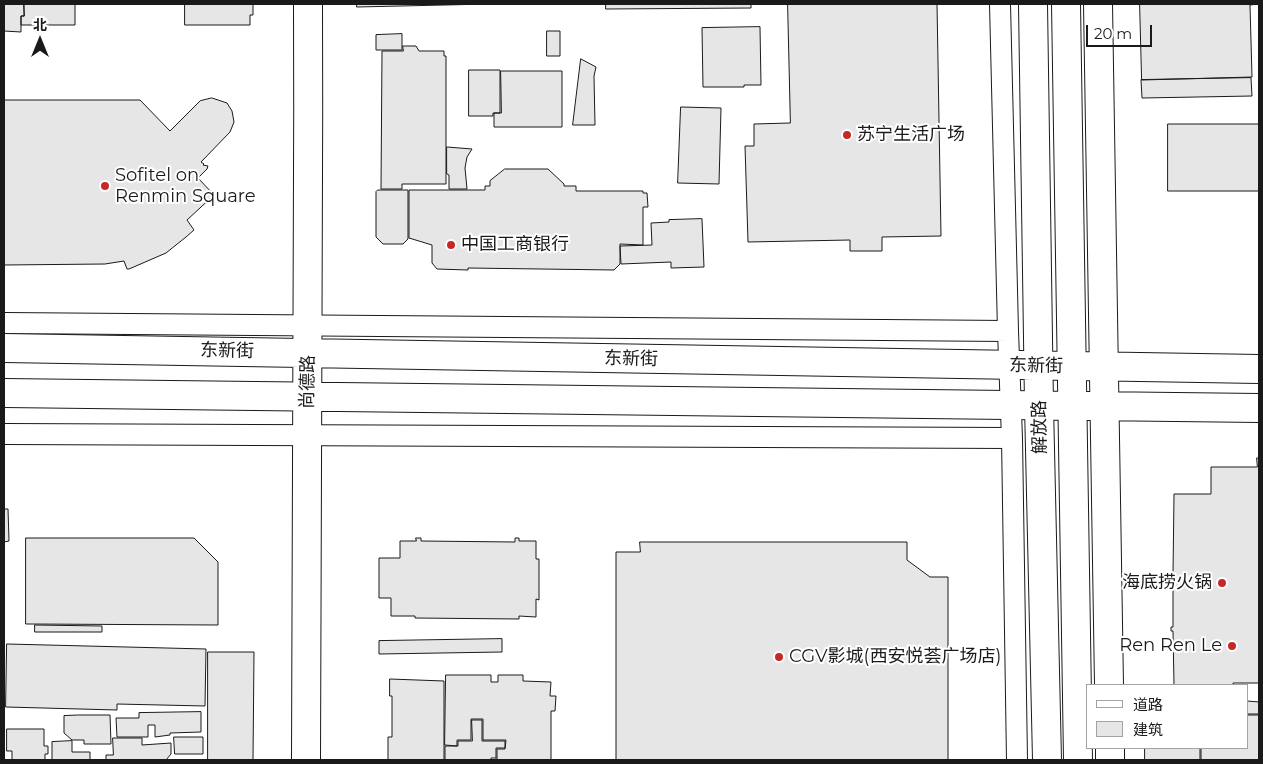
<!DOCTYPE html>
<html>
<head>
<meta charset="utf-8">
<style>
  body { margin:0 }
  #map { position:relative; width:1263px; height:764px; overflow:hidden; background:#fff; font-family:Montserrat,"Noto Sans SC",sans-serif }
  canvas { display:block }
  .frame { position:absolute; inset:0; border:5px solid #1a1a1a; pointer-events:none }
  .legend { position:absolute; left:1086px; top:684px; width:162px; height:65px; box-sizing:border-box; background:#fff; border:1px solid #a3a3a3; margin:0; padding:6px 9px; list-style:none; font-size:15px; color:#1a1a1a }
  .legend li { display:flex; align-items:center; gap:10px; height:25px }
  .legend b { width:25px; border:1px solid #a3a3a3 }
  .north { position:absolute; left:15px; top:15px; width:50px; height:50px; -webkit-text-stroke:4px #fff; paint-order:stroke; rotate:0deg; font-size:14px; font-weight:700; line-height:20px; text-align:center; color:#1a1a1a }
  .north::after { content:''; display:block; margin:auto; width:18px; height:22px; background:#1a1a1a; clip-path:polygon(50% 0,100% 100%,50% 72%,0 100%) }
  .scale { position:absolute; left:1086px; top:25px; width:66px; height:22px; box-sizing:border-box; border:2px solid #1a1a1a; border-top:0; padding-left:6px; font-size:15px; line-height:18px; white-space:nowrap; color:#1a1a1a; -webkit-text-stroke:4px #fff; paint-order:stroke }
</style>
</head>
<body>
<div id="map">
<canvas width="1263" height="764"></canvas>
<div class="frame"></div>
<ul class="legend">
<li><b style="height:6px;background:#fff"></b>道路</li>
<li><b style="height:14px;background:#e6e6e6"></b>建筑</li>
</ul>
<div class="north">北</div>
<div class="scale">20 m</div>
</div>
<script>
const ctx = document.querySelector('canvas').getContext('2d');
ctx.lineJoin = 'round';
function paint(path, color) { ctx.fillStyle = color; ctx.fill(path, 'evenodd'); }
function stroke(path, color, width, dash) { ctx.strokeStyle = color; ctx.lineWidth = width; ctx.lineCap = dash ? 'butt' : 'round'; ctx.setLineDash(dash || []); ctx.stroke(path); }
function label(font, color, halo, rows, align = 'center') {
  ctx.font = font + ' Montserrat,"Noto Sans SC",sans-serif'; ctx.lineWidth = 4; ctx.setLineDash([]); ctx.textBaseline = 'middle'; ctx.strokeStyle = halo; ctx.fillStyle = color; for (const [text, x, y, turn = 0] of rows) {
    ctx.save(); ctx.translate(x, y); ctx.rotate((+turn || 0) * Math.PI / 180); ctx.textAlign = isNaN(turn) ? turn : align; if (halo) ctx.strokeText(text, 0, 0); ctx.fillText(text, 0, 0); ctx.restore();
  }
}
const building = new Path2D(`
  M4,4H24V16H21V32L4,31Z
  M24,4H75V25H21V16H24Z
  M185,4H253V15H250V25H185Z
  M357,4H489L357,7Z
  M606,4H751V8L606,9Z
  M788,4H937L941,236L882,237V251H850V240L748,242L745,146H754V124L790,123Z
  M1140,4H1259L1250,5L1252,77L1142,80Z
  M760,27L761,85H744V87H703L702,28Z
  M547,31H560V56H547Z
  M402,34V50H376V35Z
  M403,46H416L419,51H444V56H446V184H402V189H381L382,51H403Z
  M581,59L596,67L594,76L595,125H573Z
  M469,70H500V113H493V116H469Z
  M501,71H562V127H494V113H501Z
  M1251,78L1252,96L1142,98L1141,80Z
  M212,98L227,103L232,111L234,122L230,132L201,162L204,164L203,165L208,166L207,169L198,178L214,195L187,220L194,230L186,237L166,253L129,269H127L124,261L105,264L4,265V100H140L170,131L200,101Z
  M681,107L721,108L719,184L678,183Z
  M1168,124H1259V191H1168Z
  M447,147L472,149L467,157L465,168L467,189H449V175L447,174Z
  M505,169H548L564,184V186H576V191H643V193H647L648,207H643V245L620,244V264L614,270L468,268V270L437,269L432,263V245L409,238V190H485V186H490V181Z
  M378,190H408V239L403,244H383L376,237V192Z
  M702,219L704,267L671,268V262L621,264L620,246L652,245L651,223L669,222V220Z
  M1257,458H1259V683H1233V685H1174L1173,631H1171V627H1173V578H1171V574H1173L1174,494H1211V467H1257Z
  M4,509H8L9,541L4,542Z
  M26,538H194L218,562V625L26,624Z
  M416,538H421V541L515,542V538H519V541H536V559H539V600L536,599V617L519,616V619L415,618V616H391V598H379V558H400V541H416Z
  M640,542H907V560L930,577H948V760H616V552H640Z
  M35,625L102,626V632H35Z
  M502,639V652L379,654V641Z
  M7,644L206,649L205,706L117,704V710L6,707Z
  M208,652H254L253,760H208Z
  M446,675H491V682H498V675H523V681L551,682L550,696H556L555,711H551V760H492L497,759V749H505L506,740H483V719H471V740H457V746L445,745Z
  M390,679L444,681V760H388V737H392V696H390Z
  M1247,701L1259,702V714H1247Z
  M201,712V732L170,733V735L155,737V725H148V737H117L116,718H139V713Z
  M78,715H110L111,744H84V740H72L64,733V716Z
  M1247,715H1259V760H1201V748H1247Z
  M472,720H482V741H505V748H496V758H491V760H445V746H458V741H472Z
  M7,729H44V746H48V754H45V760H12V751H7Z
  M174,737H203V754H175Z
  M113,738H142V745L171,743V754L166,760H106V755H113Z
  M72,741V752H90V760H52V742Z
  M1145,748H1200V760H1145Z`);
paint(building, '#e6e6e6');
stroke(building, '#1a1a1a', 1);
const street = new Path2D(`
  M1000,4L1008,331L1012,438L1017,760
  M4,323L1008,331
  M4,434L1012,438`);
const secondary = new Path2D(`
  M1033,4L1039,405L1047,760
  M1066,4L1078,760
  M1098,4L1109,685
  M4,348L1259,369
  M4,393L1259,408
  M1110,748V760
  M306,760C306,508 309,256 308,4`);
stroke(street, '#1a1a1a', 22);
stroke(secondary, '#1a1a1a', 30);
stroke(street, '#fff', 20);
stroke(secondary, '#fff', 28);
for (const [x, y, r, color] of [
  [847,135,5,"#c62828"],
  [105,186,5,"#c62828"],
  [451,245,5,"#c62828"],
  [1222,583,5,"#c62828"],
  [1232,646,5,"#c62828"],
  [779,657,5,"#c62828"]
]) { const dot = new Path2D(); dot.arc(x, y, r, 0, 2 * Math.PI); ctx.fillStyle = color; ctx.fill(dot); stroke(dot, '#fff', 2); }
label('18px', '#1a1a1a', '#fff', [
  ["苏宁生活广场",857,135],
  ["Sofitel on",115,176],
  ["Renmin Square",115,197],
  ["中国工商银行",461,245],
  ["海底捞火锅",1212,583,"right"],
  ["Ren Ren Le",1222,646,"right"],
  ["CGV影城(西安悦荟广场店)",789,657]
], 'left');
label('18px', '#1a1a1a', '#fff', [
  ["东新街",227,351,1],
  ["东新街",631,359,1],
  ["东新街",1036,366,1],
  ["尚德路",308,382,-89],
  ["解放路",1040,427,-91]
]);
</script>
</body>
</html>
